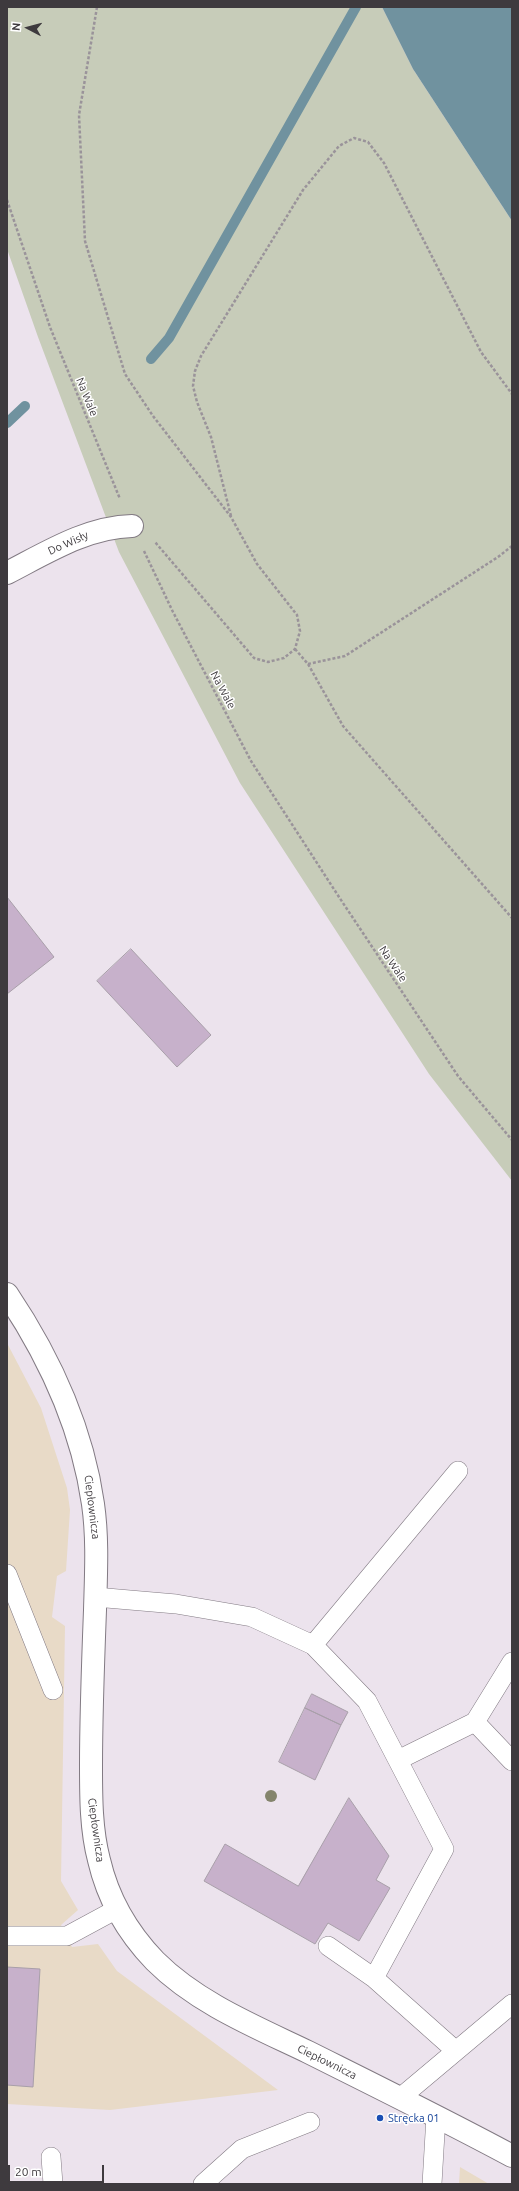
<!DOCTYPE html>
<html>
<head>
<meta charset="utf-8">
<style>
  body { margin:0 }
  #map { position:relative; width:519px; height:2191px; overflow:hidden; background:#ece3ed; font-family:Ubuntu,sans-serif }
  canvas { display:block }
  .frame { position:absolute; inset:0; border:8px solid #3e3a3e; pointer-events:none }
  .north { position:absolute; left:8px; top:8px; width:40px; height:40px; -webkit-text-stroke:3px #fff; paint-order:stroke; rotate:276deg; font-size:11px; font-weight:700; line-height:16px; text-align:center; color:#3e3a3e }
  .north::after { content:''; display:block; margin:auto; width:14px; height:18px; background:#3e3a3e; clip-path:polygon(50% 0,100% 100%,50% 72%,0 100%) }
  .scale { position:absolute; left:8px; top:2165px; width:96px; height:18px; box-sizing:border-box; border:2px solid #3e3a3e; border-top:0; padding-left:5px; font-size:12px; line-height:14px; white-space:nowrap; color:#3e3a3e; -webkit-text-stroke:3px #fff; paint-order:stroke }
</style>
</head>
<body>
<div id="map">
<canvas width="519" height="2191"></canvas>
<div class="frame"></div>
<div class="north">N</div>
<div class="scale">20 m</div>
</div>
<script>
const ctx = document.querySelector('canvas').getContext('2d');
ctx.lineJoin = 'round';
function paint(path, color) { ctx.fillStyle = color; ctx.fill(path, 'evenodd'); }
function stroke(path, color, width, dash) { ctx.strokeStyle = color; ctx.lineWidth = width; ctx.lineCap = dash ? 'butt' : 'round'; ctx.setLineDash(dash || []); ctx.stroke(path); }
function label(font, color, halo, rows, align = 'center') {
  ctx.font = font + ' Ubuntu,sans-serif'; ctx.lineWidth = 3; ctx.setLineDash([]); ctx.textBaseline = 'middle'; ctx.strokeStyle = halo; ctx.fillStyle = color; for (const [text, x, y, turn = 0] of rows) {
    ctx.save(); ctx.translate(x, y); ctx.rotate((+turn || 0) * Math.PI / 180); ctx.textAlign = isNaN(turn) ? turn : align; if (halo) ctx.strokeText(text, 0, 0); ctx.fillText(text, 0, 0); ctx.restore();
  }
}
paint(new Path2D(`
  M7,1343L41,1408L67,1488L70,1510L66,1571L57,1576L52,1617L65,1626L61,1881L78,1910L61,1925L72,1947L98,1944L117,1971L278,2090L110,2110L7,2104Z
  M460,2167L489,2184H459Z`), '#e8dac7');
paint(new Path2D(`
  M7,7H382L413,69L512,221V1181L429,1074L240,783L119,552L38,337L7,249Z`), '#c7ccb9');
paint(new Path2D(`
  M382,7H512V221L413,69Z`), '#70929f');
stroke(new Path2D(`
  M151,359L169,338L356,7
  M7,423L25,406`), '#70929f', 10);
const building = new Path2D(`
  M7,897L54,957L7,994Z
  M131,949L211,1035L177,1067L97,981Z
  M312,1694L348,1712L341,1725L305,1708Z
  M305,1708L341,1725L315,1780L279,1762Z
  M349,1798L389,1856L376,1880L390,1888L359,1941L328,1923L315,1944L204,1881L225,1844L298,1886Z
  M7,1967L40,1969L33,2087L7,2085Z`);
paint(building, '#c7b1cb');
stroke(building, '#a89fa9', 1);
const service = new Path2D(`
  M7,1574L53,1690
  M95,1597L176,1604L252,1617L313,1645L367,1701L444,1849L374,1978L456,2051
  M313,1645L458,1471
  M475,1722L512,1662
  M398,1760L475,1722L512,1761
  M7,1936H67L117,1909
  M328,1946L374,1978
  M400,2098L512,2004
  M51,2157L53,2184
  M203,2184L242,2149L310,2122
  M432,2184L436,2116`);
const minor = new Path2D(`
  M7,573C46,553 87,527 132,526
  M7,1294C50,1358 82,1427 93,1504C98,1539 96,1574 95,1610C93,1662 91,1714 91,1766C91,1797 91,1830 99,1860C108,1899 128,1933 155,1961C197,2003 256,2027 308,2052C376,2086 445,2120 512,2156`);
stroke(service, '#827a83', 20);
stroke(minor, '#827a83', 24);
stroke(new Path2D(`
  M97,7L79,115L85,241L125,374L153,416L231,517L257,564L297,615L300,631L295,649L284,658L268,662L254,658L155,542
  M7,200L50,327L120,499
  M231,516L211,437L197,402L193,386L195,371L201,356L303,190L339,146L354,138L368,142L384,163L481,352L512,394
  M144,551L173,612L251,761L339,897L458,1076L512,1140
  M295,649L308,664L343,726L512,918
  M308,664L345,656L498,557L512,546`), '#9a939a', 2.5, [3, 2]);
stroke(service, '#fff', 19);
stroke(minor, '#fff', 22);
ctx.fillStyle = '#84846c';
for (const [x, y] of [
  [271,1796]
]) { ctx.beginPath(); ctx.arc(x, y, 6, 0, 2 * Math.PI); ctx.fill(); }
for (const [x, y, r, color] of [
  [380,2118,4,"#1a4fb4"]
]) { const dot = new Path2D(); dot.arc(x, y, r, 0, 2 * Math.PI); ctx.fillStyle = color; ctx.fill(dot); stroke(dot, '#fff', 1.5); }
label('11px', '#3e3a3e', '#fff', [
  ["Na Wale",87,397,68],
  ["Do Wisły",68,543,-24],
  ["Na Wale",223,690,62],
  ["Na Wale",393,964,56],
  ["Ciepłownicza",92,1507,83],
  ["Ciepłownicza",96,1830,82],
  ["Ciepłownicza",327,2062,26]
]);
label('11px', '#164399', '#fff', [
  ["Stręcka 01",388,2118]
], 'left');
</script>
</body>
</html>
